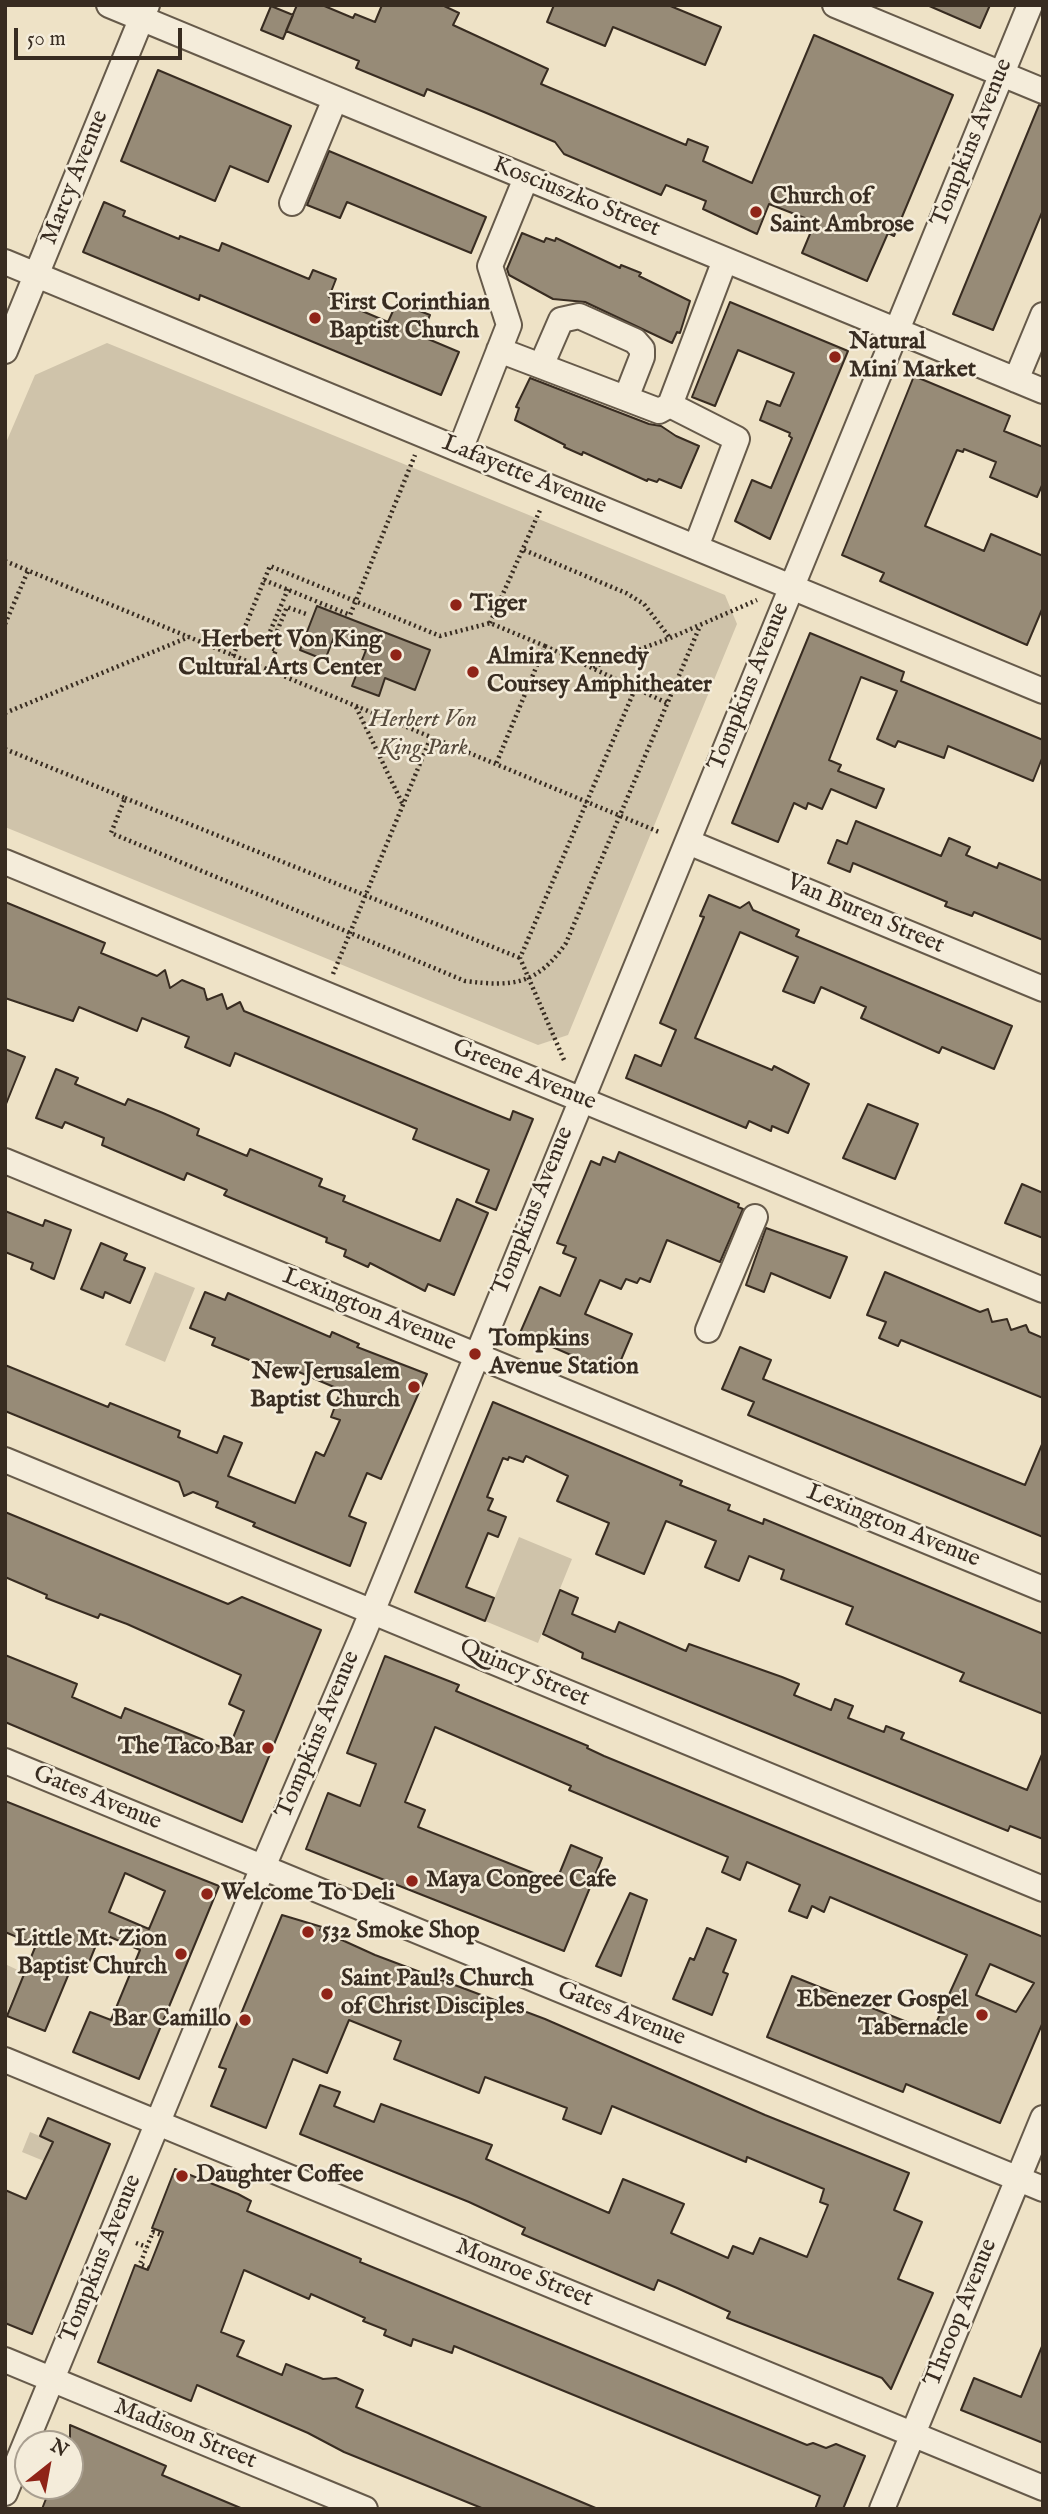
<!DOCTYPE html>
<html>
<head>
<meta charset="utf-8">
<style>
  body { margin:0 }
  #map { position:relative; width:1048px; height:2514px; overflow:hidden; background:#eee2c6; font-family:"IM FELL English",serif }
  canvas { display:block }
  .frame { position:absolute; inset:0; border:7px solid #382c21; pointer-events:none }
  .north { position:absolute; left:14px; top:2430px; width:70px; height:70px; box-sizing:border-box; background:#f4ecda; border:2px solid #a99f90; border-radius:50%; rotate:31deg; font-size:19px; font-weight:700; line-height:28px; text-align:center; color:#382c21 }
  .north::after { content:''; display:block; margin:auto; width:24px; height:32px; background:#8f2418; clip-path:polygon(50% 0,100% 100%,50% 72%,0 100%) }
  .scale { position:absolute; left:14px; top:28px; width:168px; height:32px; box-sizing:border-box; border:4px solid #382c21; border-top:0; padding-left:9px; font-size:21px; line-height:24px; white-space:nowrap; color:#382c21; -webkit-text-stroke:5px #f4ecda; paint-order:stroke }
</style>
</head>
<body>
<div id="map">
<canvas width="1048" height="2514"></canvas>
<div class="frame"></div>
<div class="north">N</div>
<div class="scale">50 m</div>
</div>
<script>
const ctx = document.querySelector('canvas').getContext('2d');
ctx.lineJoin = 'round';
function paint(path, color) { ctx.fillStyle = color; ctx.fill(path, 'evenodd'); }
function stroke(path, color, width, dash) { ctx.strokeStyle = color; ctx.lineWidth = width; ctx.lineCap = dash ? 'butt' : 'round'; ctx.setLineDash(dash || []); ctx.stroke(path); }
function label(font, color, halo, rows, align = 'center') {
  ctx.font = font + ' "IM FELL English",serif'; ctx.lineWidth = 5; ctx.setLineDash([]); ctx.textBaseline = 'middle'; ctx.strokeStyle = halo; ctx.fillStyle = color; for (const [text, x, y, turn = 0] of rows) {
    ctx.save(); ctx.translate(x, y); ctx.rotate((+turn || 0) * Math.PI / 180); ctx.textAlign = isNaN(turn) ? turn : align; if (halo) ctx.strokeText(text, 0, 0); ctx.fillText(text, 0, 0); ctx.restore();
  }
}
paint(new Path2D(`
  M107,343L725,595L737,624L568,1035L538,1045L5,827V445L35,375Z
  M155,1272L195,1288L165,1362L125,1345Z
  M519,1537L572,1559L538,1643L485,1621Z
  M5,1964L24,1973L5,2016Z
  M30,2132L103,2162L95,2182L22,2152Z`), '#cfc3aa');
const building = new Path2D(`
  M297,5H322L353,18L355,14L375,22L382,5H442L459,13L453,25L548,69L541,84L686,145L688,139L708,147L703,161L752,183L814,35L953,95L894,236L888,233L867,281L802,253L815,222L769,204L757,234L703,209L706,201L666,185L661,195L564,154L555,142L484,112L427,89L424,96L356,68L359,61L286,31Z
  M554,5H668L721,27L705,65L613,27L605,46L547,22Z
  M927,5H990L980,28Z
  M271,6L293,15L283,39L261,30Z
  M158,70L291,126L268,182L230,166L215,201L121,161Z
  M1039,105L1043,106V210L993,330L953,314Z
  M329,151L486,217L471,253L347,202L340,218L307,205Z
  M104,202L125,211L123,216L179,239L180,236L219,251L222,243L309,279L313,270L336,279L329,297L388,322L397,302L430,315L421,336L459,352L441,395L200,295L199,300L83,252Z
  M522,233L544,242L546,238L555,241L556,238L620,268L621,265L641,273L639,276L690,301L680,333L677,332L672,343L585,302L553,299L509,275L507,269Z
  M730,302L848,351L770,539L735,521L752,480L771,488L792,438L789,436L790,433L760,420L767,401L780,406L794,373L738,350L715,406L692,397Z
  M914,376L1010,416L1004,431L1043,447V483L1037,497L990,477L996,462L964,449L963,452L957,450L925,526L984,551L991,534L1043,556V607L1027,645L880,581L884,573L842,555Z
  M530,378L649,424L661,426L676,436L699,446L681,488L659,479L657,482L648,479L647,481L583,452L582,455L564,447L565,445L515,420L519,408L516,407Z
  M317,606L430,650L415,690L385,678L379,696L352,686L366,650L334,637L325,660L300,650Z
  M810,633L904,672L901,681L1043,740V756L1033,781L948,746L944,758L898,741L895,747L877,739L897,691L861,677L829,760L841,765L838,771L884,789L876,808L831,789L822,809L808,803L806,809L794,803L778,842L732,823Z
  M856,821L941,856L949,838L970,847L966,855L997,868L999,863L1043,881V940L974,912L972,916L945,906L947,902L853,863L850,872L828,863L837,840L847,844Z
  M709,895L740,908L749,902L753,910L799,930L796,936L1012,1026L994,1069L942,1047L939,1053L861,1018L866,1007L821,987L814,1003L783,991L798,957L740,932L695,1038L772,1070L774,1066L809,1084L788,1133L772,1126L771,1131L749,1121L746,1128L626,1078L635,1055L661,1066L676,1030L660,1023L704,917L700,916Z
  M5,902L105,943L101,953L157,976L165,970L170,988L182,980L204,989L207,1000L222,994L227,1009L240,1002L244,1011L490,1112L510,1120L513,1111L533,1119L496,1210L476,1202L489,1170L413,1139L417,1129L235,1053L230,1066L185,1047L189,1037L142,1018L137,1031L79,1007L73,1021L5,998Z
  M5,1049L25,1057L6,1104H5Z
  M56,1069L78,1078L75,1084L125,1105L128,1099L163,1113L199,1129L197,1135L247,1156L250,1149L322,1179L319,1186L345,1196L343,1201L440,1241L457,1199L488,1213L454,1295L428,1284L425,1291L370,1263L368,1267L344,1256L346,1250L326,1242L327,1238L224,1195L227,1190L187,1173L184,1180L102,1145L104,1138L65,1122L62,1128L36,1118Z
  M868,1104L918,1124L895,1179L843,1158Z
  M619,1152L739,1204L738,1207L743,1209L720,1262L667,1240L650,1282L640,1278L637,1283L626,1279L621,1289L600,1280L585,1314L632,1334L615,1374L520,1333L540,1287L560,1296L576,1258L563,1253L566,1246L557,1243L591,1161L600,1165L603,1157L615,1162Z
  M1022,1184L1043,1193V1238L1005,1223Z
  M5,1211L43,1226L45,1220L71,1230L54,1279L31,1269L33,1263L5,1252Z
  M766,1228L847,1257L830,1298L771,1273L764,1292L746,1285Z
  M101,1243L127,1254L124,1260L145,1268L130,1303L105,1292L103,1298L81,1289Z
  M885,1272L980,1312L988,1309L992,1322L1007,1319L1011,1330L1026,1325L1029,1332L1043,1338V1398L901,1340L898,1346L879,1338L886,1322L867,1315Z
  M205,1292L225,1300L228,1293L330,1337L332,1332L359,1344L357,1347L427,1374L381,1479L367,1473L349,1516L366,1523L350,1566L253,1526L255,1523L216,1507L218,1502L193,1492L184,1496L179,1482L5,1411V1365L108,1407L110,1403L180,1431L178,1437L217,1453L224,1436L242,1443L228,1476L295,1503L316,1452L324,1456L340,1420L331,1417L341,1390L287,1367L284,1374L212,1345L215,1338L190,1328Z
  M740,1347L771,1360L763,1379L1025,1485L1043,1442V1537L748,1415L754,1402L722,1389Z
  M493,1402L682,1481L680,1485L730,1505L728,1510L763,1524L764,1519L1043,1634V1714L960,1681L964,1673L846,1624L853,1607L781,1579L784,1570L749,1556L739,1581L705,1567L716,1541L666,1521L644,1574L596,1554L609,1523L557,1501L568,1476L526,1456L523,1462L509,1457L508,1460L503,1458L487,1497L493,1499L488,1510L506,1517L498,1537L488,1533L466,1587L494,1598L485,1621L415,1592Z
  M5,1512L228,1604L242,1597L321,1630L242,1822L5,1722V1655L77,1684L72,1697L121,1718L125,1708L228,1750L244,1711L229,1704L241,1675L127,1624L100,1614L98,1618L46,1598L47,1595L5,1577Z
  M560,1590L578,1598L572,1614L615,1632L619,1622L686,1651L689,1644L782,1677L799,1684L794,1695L831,1710L835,1699L853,1706L848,1718L884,1732L886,1726L904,1733L901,1739L1027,1790L1043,1752V1839L1010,1826L1008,1831L582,1658L583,1653L543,1634Z
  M385,1656L459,1685L456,1691L588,1746L587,1748L604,1756L1043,1937V2022L1000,2123L906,2084L903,2092L767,2037L792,1976L932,2032L967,1955L830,1897L824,1912L812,1906L807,1918L789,1911L800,1885L747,1862L740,1880L722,1872L728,1857L569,1790L571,1786L435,1727L405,1802L425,1810L418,1827L556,1882L571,1845L602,1858L564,1951L306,1849L328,1793L360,1806L376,1764L347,1753ZM990,1964L1034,1983L1016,2012L976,1995Z
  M5,1801L219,1886L139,2079L73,2052L90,2012L111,2020L140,1950L101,1933L85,1972L72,1966L45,2031L7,2016L36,1945L5,1932ZM125,1873L165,1891L149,1929L109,1912Z
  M630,1893L647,1900L621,1976L596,1966Z
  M282,1915L322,1927L320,1930L375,1955L545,2019L765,2115L909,2173L894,2210L922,2222L898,2279L933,2293L891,2389L882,2378L727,2318L730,2312L677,2288L658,2280L654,2290L522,2234L525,2228L469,2202L300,2134L320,2085L340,2092L334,2106L374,2122L381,2104L492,2145L486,2159L609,2213L623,2179L684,2204L671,2233L728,2258L733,2246L753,2254L760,2238L807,2257L828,2205L820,2202L824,2189L747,2157L746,2162L612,2106L601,2134L563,2119L567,2108L485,2077L479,2093L394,2059L401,2041L349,2020L327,2073L293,2059L266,2128L211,2106L226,2069L219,2067Z
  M707,1928L736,1940L723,1972L728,1974L712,2015L673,1999L690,1958L694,1960Z
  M48,2118L110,2144L32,2334L5,2323V2190L26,2199L53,2142L40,2136Z
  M175,2169L238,2194L251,2201L247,2211L361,2259L360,2262L807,2445L813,2443L826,2448L836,2444L865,2456L843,2509H815L820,2496L801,2488L454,2346L452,2353L413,2339L411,2346L384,2335L386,2330L363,2321L365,2318L311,2294L309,2299L244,2270L221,2332L244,2341L237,2356L282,2375L286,2364L323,2379L336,2378L363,2390L356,2407L598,2509H484L344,2452L308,2433L197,2385L191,2401L98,2362L135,2265L148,2270L163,2232L152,2228Z
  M1043,2344V2443L961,2410L974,2378L1021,2397Z
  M70,2425L166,2466L162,2475L243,2509H42L51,2486H70Z`);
paint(building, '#978b77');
stroke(building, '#382c21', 2);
const minor = new Path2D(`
  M109,5L1043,391
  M835,5L1043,91
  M292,203L335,99
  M5,262L1043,691
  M499,350L659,411L670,405
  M5,351L147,5
  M541,366L561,320L579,316L635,341L642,349V357L626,398
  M1016,380L1043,315
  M460,450L509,325L490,266L526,178
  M696,547L737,439L670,405L725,260
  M688,842L1043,989
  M5,862L1043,1290
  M5,1161L1043,1589
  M708,1330L755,1217
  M5,1460L1043,1889
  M5,1761L1043,2189
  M5,2060L1043,2488
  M5,2360L365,2509
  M5,2493L263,1867L363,1634L1030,5
  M882,2509L1043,2118`);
stroke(minor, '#665a4a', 28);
stroke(new Path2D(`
  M524,550L626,593L644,604L670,638
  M5,561L431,737
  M264,580L350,615L415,455
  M288,589L269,634L275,636L287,607L309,615
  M490,623L541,508
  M5,624L28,571
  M242,636L276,650L268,670
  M545,646L667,703
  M233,656L270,566L440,636L490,623L545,646L496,764
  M593,667L670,638L757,600
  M356,707L403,805
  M5,713L189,637
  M5,749L125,798L111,833L465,981C513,987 537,985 566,943L700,626
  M125,798L520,958
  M333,974L431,737L659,832
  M564,1060L520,958L635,689
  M136,2243L147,2247
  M149,2268L140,2264L153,2232L162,2235`), '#382c21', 4.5, [2, 3.5]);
stroke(minor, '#f4ecda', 24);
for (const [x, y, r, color] of [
  [756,212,7,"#8f2418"],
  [315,318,7,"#8f2418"],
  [835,357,7,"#8f2418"],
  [456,605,7,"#8f2418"],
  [396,655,7,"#8f2418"],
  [473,672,7,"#8f2418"],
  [475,1354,7,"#8f2418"],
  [414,1387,7,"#8f2418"],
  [268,1748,7,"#8f2418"],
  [412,1881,7,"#8f2418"],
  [207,1894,7,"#8f2418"],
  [308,1932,7,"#8f2418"],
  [181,1954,7,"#8f2418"],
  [327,1994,7,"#8f2418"],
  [982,2015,7,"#8f2418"],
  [245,2020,7,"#8f2418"],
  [182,2176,7,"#8f2418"]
]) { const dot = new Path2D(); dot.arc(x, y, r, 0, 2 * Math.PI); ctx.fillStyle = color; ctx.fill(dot); stroke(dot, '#f4ecda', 2.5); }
label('24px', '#382c21', '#f4ecda', [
  ["Tompkins Avenue",973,143,-68],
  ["Marcy Avenue",76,178,-68],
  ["Kosciuszko Street",576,198,22],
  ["Lafayette Avenue",524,476,22],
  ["Tompkins Avenue",750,687,-68],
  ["Van Buren Street",865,915,23],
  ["Greene Avenue",524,1076,22],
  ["Tompkins Avenue",534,1211,-68],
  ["Lexington Avenue",369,1311,22],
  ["Lexington Avenue",893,1527,22],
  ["Quincy Street",524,1674,23],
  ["Tompkins Avenue",319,1735,-67],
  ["Gates Avenue",97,1799,22],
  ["Gates Avenue",621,2015,22],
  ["Tompkins Avenue",102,2259,-68],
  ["Monroe Street",524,2274,22],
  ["Throop Avenue",962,2313,-68],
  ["Madison Street",185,2435,22]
]);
label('bold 24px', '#382c21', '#f4ecda', [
  ["Church of",770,198],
  ["Saint Ambrose",770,226],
  ["First Corinthian",329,304],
  ["Baptist Church",329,332],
  ["Natural",849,343],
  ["Mini Market",849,371],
  ["Tiger",470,605],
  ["Herbert Von King",382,641,"right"],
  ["Cultural Arts Center",382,669,"right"],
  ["Almira Kennedy",487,658],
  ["Coursey Amphitheater",487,686],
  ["Tompkins",489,1340],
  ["Avenue Station",489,1368],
  ["New Jerusalem",400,1373,"right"],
  ["Baptist Church",400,1401,"right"],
  ["The Taco Bar",254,1748,"right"],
  ["Maya Congee Cafe",426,1881],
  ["Welcome To Deli",221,1894],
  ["532 Smoke Shop",322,1932],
  ["Little Mt. Zion",167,1940,"right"],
  ["Baptist Church",167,1968,"right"],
  ["Saint Paul's Church",341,1980],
  ["of Christ Disciples",341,2008],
  ["Ebenezer Gospel",968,2001,"right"],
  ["Tabernacle",968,2029,"right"],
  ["Bar Camillo",231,2020,"right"],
  ["Daughter Coffee",196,2176]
], 'left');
label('italic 24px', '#564a3c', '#f4ecda', [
  ["Herbert Von",423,721],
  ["King Park",423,749]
]);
</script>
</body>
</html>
